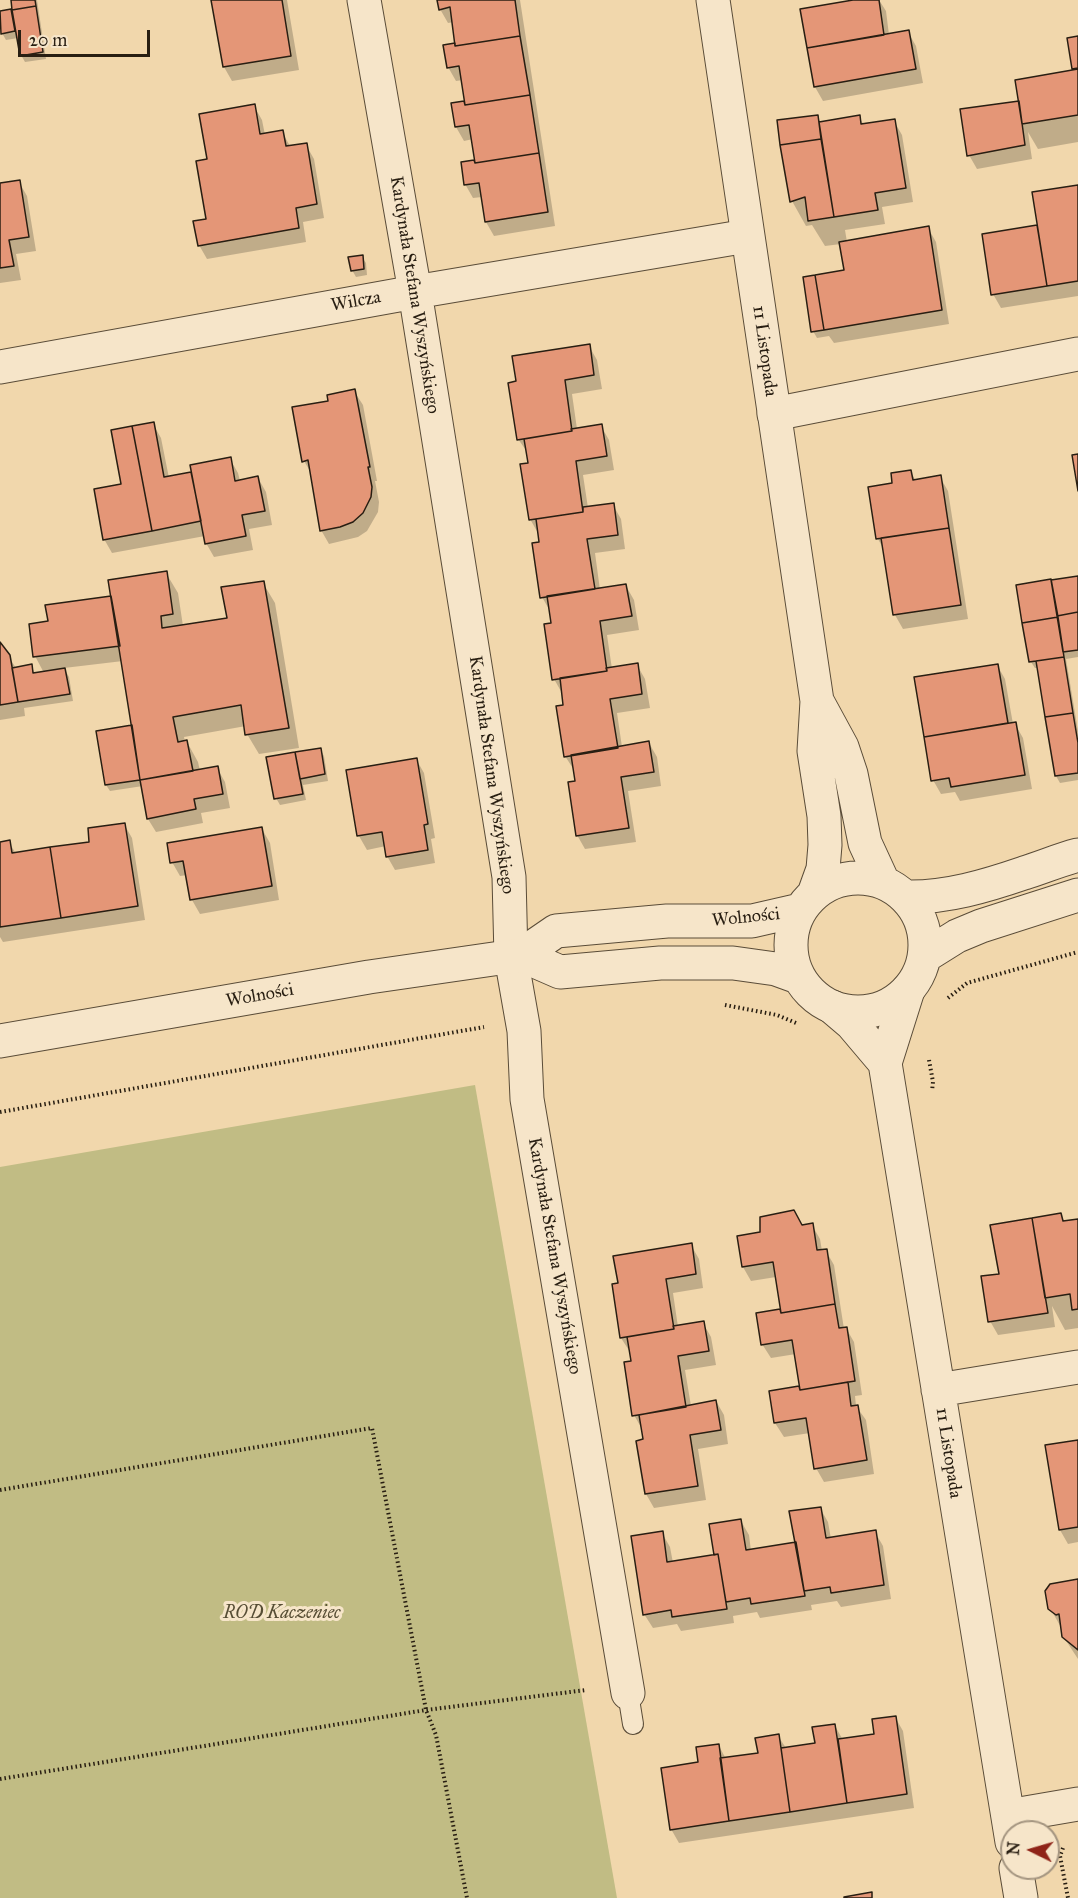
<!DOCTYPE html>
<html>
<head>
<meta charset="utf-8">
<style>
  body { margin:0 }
  #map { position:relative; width:1078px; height:1898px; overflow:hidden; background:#f1d7ac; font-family:"IM FELL Great Primer",serif }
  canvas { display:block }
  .north { position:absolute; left:1000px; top:1820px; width:60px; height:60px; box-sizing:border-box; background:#f6e5c9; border:2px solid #a49580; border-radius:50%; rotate:275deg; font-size:16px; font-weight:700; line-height:24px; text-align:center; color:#281e12 }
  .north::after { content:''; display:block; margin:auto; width:21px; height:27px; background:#8f2418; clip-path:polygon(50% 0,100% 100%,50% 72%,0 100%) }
  .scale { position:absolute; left:18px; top:30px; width:132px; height:27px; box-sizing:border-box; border:3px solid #281e12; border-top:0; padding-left:8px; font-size:18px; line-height:21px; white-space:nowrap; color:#281e12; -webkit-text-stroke:4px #f6e5c9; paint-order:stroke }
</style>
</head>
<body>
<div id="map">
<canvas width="1078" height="1898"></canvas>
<div class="north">N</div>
<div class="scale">20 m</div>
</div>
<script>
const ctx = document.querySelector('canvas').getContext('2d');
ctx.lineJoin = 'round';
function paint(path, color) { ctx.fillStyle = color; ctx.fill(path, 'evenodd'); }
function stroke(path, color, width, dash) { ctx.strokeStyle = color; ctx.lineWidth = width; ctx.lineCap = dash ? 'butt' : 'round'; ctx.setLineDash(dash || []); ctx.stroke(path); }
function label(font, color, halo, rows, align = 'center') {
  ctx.font = font + ' "IM FELL Great Primer",serif'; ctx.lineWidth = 6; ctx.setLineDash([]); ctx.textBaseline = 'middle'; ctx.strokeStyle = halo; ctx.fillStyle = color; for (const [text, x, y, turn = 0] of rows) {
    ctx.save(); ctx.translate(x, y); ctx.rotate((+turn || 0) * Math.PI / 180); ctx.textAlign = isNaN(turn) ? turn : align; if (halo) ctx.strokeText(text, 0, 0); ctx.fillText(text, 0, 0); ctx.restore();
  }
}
paint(new Path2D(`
  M475,1085L617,1898H0V1167Z`), '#c1bc84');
paint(new Path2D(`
  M12,0H37L46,59L25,62L21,55L18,38L6,40L2,33L0,12L14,10Z
  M213,0H287L299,70L232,81L224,67Z
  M439,0H520L555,226L494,236L486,222L482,197L473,198L465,184L462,163L476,161L473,139L464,141L456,127L453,104L466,102L463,80L456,81L448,67L457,44L454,22L448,23L440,9Z
  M861,0H879L886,11L889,35L908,32L916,46L923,83L823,101L815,87Z
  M1078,38V142L1038,149L1028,132L1032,159L977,169L969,155L1020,102L1075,71L1073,68Z
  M254,106L262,120L265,135L282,132L290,146L306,145L314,159L324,218L303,222L306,242L207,259L199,245L207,220L208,160Z
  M817,116L821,123L859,117L864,125L894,121L902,135L913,202L882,207L885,224L845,230L847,242L928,228L936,242L949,324L834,343L829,336L817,338L813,331L846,271L841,244L825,246L812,225L806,226L792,201Z
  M19,182L27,196L36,251L16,254L21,280L0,283V185Z
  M1078,186V296L1001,308L993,294L984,235L1039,227Z
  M362,257L366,263L367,275L356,277L352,270Z
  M589,346L597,360L602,389L572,394L577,429L601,426L609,440L614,470L583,475L588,508L613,505L621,519L625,549L595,553L600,590L626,586L634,600L639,630L607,635L612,669L637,665L645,679L650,708L617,713L622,747L649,743L657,757L661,786L628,791L636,842L585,849L577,835V782L574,770L565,756V706L562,693L554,679L553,624L550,611L542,597L541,543L538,533L530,519L528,453L518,439Z
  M354,391L363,405L377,481H375L379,502L378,512L367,531L358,537L329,544L321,530L313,476L304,461L329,402Z
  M153,424L161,438L169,478L193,473L230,459L238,473L240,481L258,478L266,492L272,525L249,529L253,550L214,557L206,543L205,536L112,553L104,539L122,485Z
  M910,471L916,481L940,477L948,491L968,619L903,629L895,615L884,550L878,539L869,488L894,484Z
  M166,573L178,593L183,626L229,619L263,583L275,603L299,748L259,754L247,734L246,726L184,737L185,742H187L198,762L200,771L217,768L225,782L230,808L201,813L203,823L156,832L148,819L143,786L110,791L106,785L133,726L123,661L64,668L69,677L73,701L24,708L25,716L0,720V644L16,668L31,666L35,673H44L35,656L49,622L112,598Z
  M1078,579V657L1066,659L1078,731V780L1060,783L1056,776L1039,668H1035L1031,662Z
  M997,665L1005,679L1013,724H1015L1023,738L1032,789L960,801L955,792L941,794L933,780L916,679Z
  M320,749L324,756L328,781L303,785L306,800L280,805L276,798Z
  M416,759L424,773L435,838L431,839L435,863L395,870L387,856L386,846L367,850L359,836Z
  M124,824L132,838L145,920L3,942L0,937V844L9,842L16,854L91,843Z
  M262,829L270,843L279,900L200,914L192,900L188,875L180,876L172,862Z
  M1061,1215L1065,1223L1078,1221V1328L1065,1330L1052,1306L1055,1327L998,1335L990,1321L1000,1275Z
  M812,1225L820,1239L822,1251H826L834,1265L844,1329L846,1328L854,1342L862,1395L855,1396L856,1406L866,1420L874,1474L824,1482L816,1468L810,1433L784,1437L775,1423L770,1393L801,1388L796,1354L771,1358L762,1344L757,1314L782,1310L776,1277L751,1281L743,1267L739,1237Z
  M691,1245L699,1259L703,1288L673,1293L678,1327L703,1323L711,1337L716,1365L685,1370L691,1406L716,1401L724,1415L728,1444L698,1449L706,1500L654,1508L646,1494L645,1441L642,1429L634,1415L632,1362L630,1352L621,1338L620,1285Z
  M1078,1441V1542L1068,1544L1060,1530Z
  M820,1508L828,1522L831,1539L875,1532L883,1546L891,1599L841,1607L837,1601L811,1605L812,1610L760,1618L757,1612L733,1616L734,1623L681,1631L677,1624L653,1628L644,1614L662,1533L670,1547L673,1563L716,1556L741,1521L749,1535L751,1551L795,1544Z
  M1078,1581V1659L1063,1636L1062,1629L1050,1608Z
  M895,1717L903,1731L914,1808L679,1843L671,1829L700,1764L719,1746L726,1759L759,1754L778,1736L786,1748L816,1744L835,1726L843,1740L876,1735Z`), '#0003');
const building = new Path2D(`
  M11,0H35L36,6L12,10Z
  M211,0H282L291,56L223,67Z
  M437,0H515L520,36L455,46L450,7L439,10Z
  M853,0H879L884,35L807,48L800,9Z
  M36,6L43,52L20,56L12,10Z
  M11,9L15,31L1,34L0,11Z
  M909,30L916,69L814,87L807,48Z
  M520,36L530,95L465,105L459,66L447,68L443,45L455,43V46Z
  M1078,36V68L1072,69L1067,38Z
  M1078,69V115L1022,124L1015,80Z
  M530,95L539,153L475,163L469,125L455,127L451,103L464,101L465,105Z
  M1019,101L1025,145L967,156L960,109Z
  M255,104L260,134L283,130L286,146L307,143L317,204L296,208L299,228L198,246L193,221L206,219L196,161L207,159L199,114Z
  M818,115L821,139L780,145L777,120Z
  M860,115L861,124L895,119L906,188L875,193L878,210L834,217L819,122Z
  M821,139L834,217L808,221L805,197L790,202L780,145Z
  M539,153L548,212L485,222L479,183L464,185L461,162L474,160L475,163Z
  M20,180L29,237L9,240L14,266L0,268V183Z
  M1078,185V281L1047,286L1032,192Z
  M1037,225L1047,286L991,295L982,234Z
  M929,226L942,310L824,330L815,275L844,270L839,242Z
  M363,255L364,269L351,271L348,257Z
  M815,275L824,330L811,332L803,277Z
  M590,344L594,375L565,380L572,431L517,440L508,383L516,381L512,356Z
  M355,389L370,467H368L372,487L371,497L363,513L353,522L340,527L320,531L308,460L302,462L292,407L328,401L327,395Z
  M154,422L164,477L191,472L201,521L152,531L132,426Z
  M602,424L607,456L576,461L583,512L529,520L520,464L528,463L524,439L572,431L571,429Z
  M132,426L152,531L103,540L94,489L121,484L111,430Z
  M1078,454V491L1072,455Z
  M231,457L235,481L258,476L265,511L242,515L246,536L205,544L190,465Z
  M911,470L913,480L941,475L949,528L876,539L868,487L892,483L891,473Z
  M614,503L618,535L587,539L595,589L540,598L532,543L539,542L536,519L583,512V507Z
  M949,528L961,605L893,615L881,538Z
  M167,571L173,614L161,616L162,628L227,618L221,587L264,581L289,728L245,735L241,705L173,717L178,742L187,740L193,771L140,780L108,580Z
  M1078,576V612L1057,616L1051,580Z
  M1051,579L1058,617L1022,623L1016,585Z
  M626,584L632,616L600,621L607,671L552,680L544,624L551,623L547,596Z
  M111,596L120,646L33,657L29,624L48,621L45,605Z
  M1078,612V650L1063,652L1057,616Z
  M1058,617L1064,657L1029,662L1022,623Z
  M0,642L10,655L18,702L0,705Z
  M1064,657L1073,713L1045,717L1036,661Z
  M638,663L642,694L610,699L618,748L564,757L556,706L563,705L560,678L607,671L606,668Z
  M32,664L33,673L65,668L70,694L18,702L12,668Z
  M998,664L1008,723L924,737L914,677Z
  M1073,713L1078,743V773L1055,776L1045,717Z
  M1016,722L1025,775L951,787L949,778L931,781L924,737Z
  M132,725L140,780L105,785L96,731Z
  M649,741L654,772L621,777L629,828L576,836L568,782L575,781L571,755Z
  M321,748L325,774L300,779L295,752Z
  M295,752L303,794L274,799L266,757Z
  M417,758L428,824L424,825L428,850L386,857L382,832L357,836L346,770Z
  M218,766L223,794L194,799L196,809L147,819L140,780Z
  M125,823L138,906L61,918L50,847L89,842L88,828Z
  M262,827L272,886L190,900L183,861L170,863L167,843Z
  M10,840L12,853L50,847L61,918L0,927V842Z
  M794,1210L802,1225L813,1223L817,1250L827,1249L835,1304L781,1313L773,1262L742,1267L737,1236L760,1232V1217Z
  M1061,1213L1063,1221L1078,1219V1309L1072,1310L1070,1294L1045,1298L1032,1218Z
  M1032,1218L1048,1313L988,1322L981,1276L999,1274L990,1225Z
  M692,1243L696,1274L666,1279L674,1329L620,1338L612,1284L618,1283L613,1256Z
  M835,1304L839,1328L847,1327L855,1381L800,1390L792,1340L761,1345L756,1313L780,1309L781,1313Z
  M704,1321L709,1351L678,1356L686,1407L632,1416L624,1362L631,1361L627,1337L674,1329L673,1326Z
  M848,1382L851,1406L858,1405L867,1460L814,1469L806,1418L774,1423L769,1391L799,1386L800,1390Z
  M716,1400L721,1430L690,1435L698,1486L645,1494L636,1441L643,1439L639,1415Z
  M1078,1440V1527L1059,1530L1045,1445Z
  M821,1507L826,1538L876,1530L884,1585L831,1593L830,1587L804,1591L789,1511Z
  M741,1519L746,1550L796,1542L805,1596L751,1604L750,1598L726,1602L718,1554L714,1555L709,1524Z
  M663,1531L667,1562L718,1554L727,1609L672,1617L671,1610L643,1615L631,1536Z
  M1078,1579V1650L1062,1637L1059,1614L1056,1615L1048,1609L1045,1591L1050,1584Z
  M896,1716L907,1794L847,1803L838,1739L874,1734L872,1719Z
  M835,1724L847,1803L790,1812L781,1748L815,1743L812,1727Z
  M779,1734L790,1812L729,1821L720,1758L758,1753L755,1738Z
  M719,1744L729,1821L670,1830L661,1768L698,1762L696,1747Z
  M872,1892V1898H844V1897Z`);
paint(building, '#e49677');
stroke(building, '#281e12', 1.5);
const service = new Path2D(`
  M628,1693L633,1724`);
const minor = new Path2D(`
  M364,0L415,292L509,877L511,957L524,1031L527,1099L628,1693
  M0,367L415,292L747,236
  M774,414L1078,354
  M908,990L885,1063L1012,1842
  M832,1007L852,1024L885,1063
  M938,1390L1078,1367
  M1008,1816L1078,1804
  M1016,1868L1021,1898`);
const tertiary = new Path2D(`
  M713,0L817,701L814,751L824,816L825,845L823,869L814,894
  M817,701L842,747L851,774L865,843L883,882
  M791 945a67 67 0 1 1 134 0a67 67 0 1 1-134 0Z
  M906,897C946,898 986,886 1024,873C1043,867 1059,860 1078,855
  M521,955L560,972L660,963H733L776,969L798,977
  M925,956L957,936L981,926L1078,895
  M0,1041L369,977L521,955L556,931L667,921H752L800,910`);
stroke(service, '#5a4c38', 22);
stroke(minor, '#5a4c38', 35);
stroke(tertiary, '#5a4c38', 35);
stroke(new Path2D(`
  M948,998L967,983L1078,952
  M725,1005L777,1015L796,1023
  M929,1060L933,1082L932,1091
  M0,1112L484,1027
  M0,1490L372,1428L426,1710L436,1735L467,1898
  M0,1779L426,1710L586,1690
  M1063,1848L1060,1856L1068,1898`), '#281e12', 4, [1.5, 3]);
stroke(service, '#f6e5c9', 20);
stroke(minor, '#f6e5c9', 33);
stroke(tertiary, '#f6e5c9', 33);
label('18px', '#281e12', '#f6e5c9', [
  ["Kardynała Stefana Wyszyńskiego",414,295,81],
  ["Wilcza",356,302,-10],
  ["11 Listopada",764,351,82],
  ["Kardynała Stefana Wyszyńskiego",491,775,82],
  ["Wolności",746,918,-6],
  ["Wolności",260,996,-10],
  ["Kardynała Stefana Wyszyńskiego",554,1256,80],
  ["11 Listopada",948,1453,81]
]);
label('italic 18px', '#564d34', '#f6e5c9', [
  ["ROD Kaczeniec",282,1614]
]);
</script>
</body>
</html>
